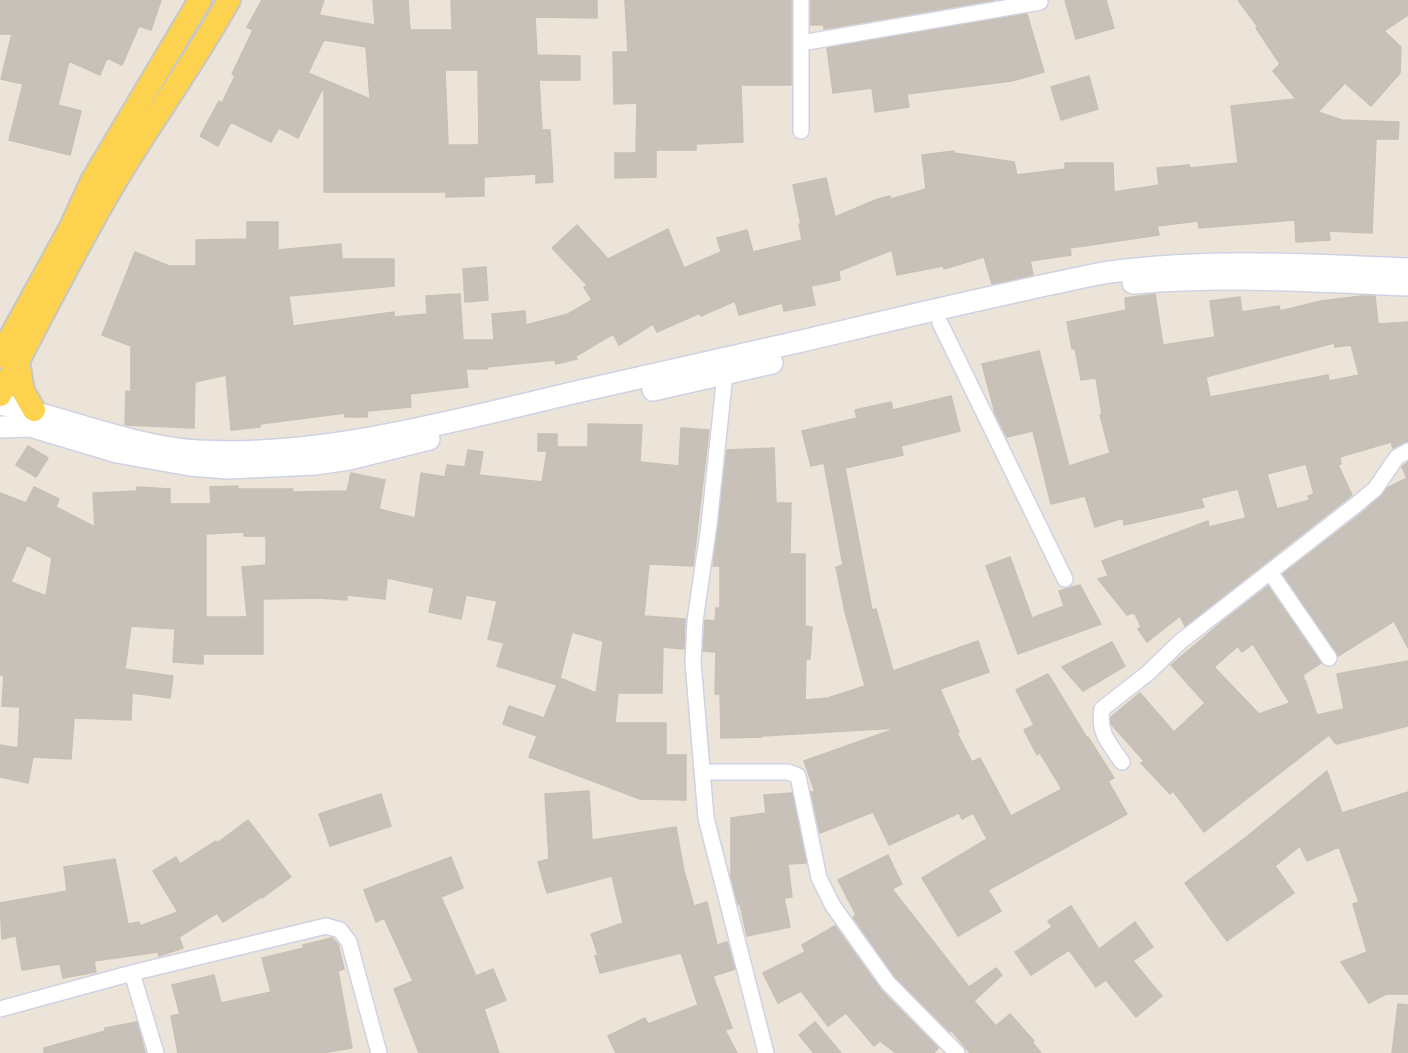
<!DOCTYPE html>
<html>
<head>
<meta charset="utf-8">
<style>
  body { margin:0 }
  canvas { display:block; background:#ede4d9 }
</style>
</head>
<body>
<canvas width="1408" height="1053"></canvas>
<script>
const ctx = document.querySelector('canvas').getContext('2d');
ctx.lineJoin = 'round';
function paint(path, color) { ctx.fillStyle = color; ctx.fill(path, 'evenodd'); }
function stroke(path, color, width, dash) { ctx.strokeStyle = color; ctx.lineWidth = width; ctx.lineCap = dash ? 'butt' : 'round'; ctx.setLineDash(dash || []); ctx.stroke(path); }
const building = new Path2D(`
  M0,0H161L151,30L139,26L122,65L107,58L100,75L69,61L58,105L81,111L70,155L9,140L23,84L1,79L12,34H0Z
  M262,0H324L319,15L375,25L373,0H408L410,30H452L451,0H597V18L535,17L537,55L580,56V80H539L542,130H550L553,182L536,183V174L484,177V196L446,197V192H324V86L298,138L279,128L271,142L231,122L218,146L200,136L219,101L222,103L235,76L232,74L253,30L247,27ZM324,40L366,47L370,99L308,73ZM445,70H478L479,145H448Z
  M625,0H791V85H741L743,142L696,144V150H656V177L615,178V153H636L637,103L614,104L613,52H628Z
  M811,0H994L824,29V25H811Z
  M1065,0H1106L1114,28L1076,39Z
  M1238,0H1408V15L1384,31L1401,47L1400,73L1371,106L1345,83L1318,112L1342,120L1399,122L1398,139H1376L1372,233L1329,231L1330,240L1296,242L1295,220L1199,228L1198,221L1157,226L1159,235L1070,248L1071,255L1030,261L1033,275L992,284L984,257L944,269L943,266L897,275L892,250L839,271L840,280L811,286L815,305L784,311L782,303L739,315L735,301L701,316L700,313L657,332L653,324L619,345L613,334L576,356L577,359L556,364L555,360L487,367V369H466L468,387L410,394L411,407L367,411V417H345V413L260,424V427L231,430L226,375L195,382L194,428L125,425L126,391L131,392V346L102,335L135,252L169,266H196V240L247,239V222H278V250L341,244L342,259H394V286L289,296L293,326L394,312V317L427,314L426,296L460,294L463,340H494L492,314L525,311L526,325L568,314L592,300L584,287L587,285L552,248L577,225L608,259L668,229L684,268L721,252L717,238L747,230L753,252L802,240L799,224H801L793,185L826,178L835,217L878,199L890,196L891,199L926,189L922,155L954,151V153L1014,162L1017,175L1065,169V163H1113L1114,192L1159,185L1157,168L1189,165L1190,168L1238,163L1231,106L1296,99L1273,71L1280,64L1256,28L1258,27Z
  M1027,14L1044,72L1012,81L907,94L909,107L875,112L872,88L833,93L827,48Z
  M1089,76L1098,109L1061,120L1051,87Z
  M486,267L488,300L465,302L463,269Z
  M1155,294L1163,345L1215,337L1210,301L1240,297L1242,312L1279,306L1280,311L1321,301L1361,296H1375L1378,324L1408,322V441L1393,448L1391,442L1340,457L1341,464L1338,465L1352,495L1185,626L1180,616L1147,642L1138,629L1141,627L1134,612L1127,615L1098,579L1108,576L1102,561L1208,521L1209,527L1246,518L1238,489L1201,498L1204,507L1124,525L1123,518L1095,527L1085,496L1051,504L1033,431L1007,437L995,413L982,364L1039,351L1069,466L1110,453L1100,415H1102L1096,378L1081,380L1075,348L1072,349L1067,322L1126,310L1125,298ZM1334,343L1335,347L1351,345L1359,375L1329,381L1328,375L1210,397L1206,377ZM1306,464L1314,494L1308,496L1310,500L1277,509L1267,474Z
  M951,396L960,431L901,446L903,455L845,468L872,610L876,609L893,671L978,641L989,672L940,689L959,732L957,733L972,762L980,758L1011,816L1062,789L1040,753L1037,755L1024,730L1034,725L1016,690L1048,674L1087,738L1088,737L1114,778L1108,781L1127,814L988,890L1001,911L958,936L922,878L987,839L973,813L962,819L959,813L889,845L873,812L820,833L811,792H815L804,761L897,728L762,736V737L721,738L720,694H715L716,652L703,651L705,620L715,621L716,608H720V566H713L727,450L774,448L776,503H791L790,554H805V626L812,627L810,659H806L805,700L828,698L865,686L845,612L836,567L843,565L824,463L811,466L802,431L857,418L855,410L891,402L893,410Z
  M588,424L642,425L640,462L679,466L681,428L709,430L693,566L649,564L644,616L685,619L684,649L663,647L662,693H618L615,723H666V755H686V800L640,799L529,757L537,736L503,724L509,706L544,718L557,685L497,666L504,643L488,639L497,601L466,595L461,619L429,612L434,588L387,578L385,599L347,595V600L318,598L263,599V654H203V664L173,662L175,629L131,626L125,669L173,676L170,698L132,693L131,720L74,718L71,759L33,757L28,783L0,777V745L18,748L20,707L2,706L4,676L0,675V493L26,503L34,487L59,499L56,507L95,527L93,493L137,491V487L170,489V504H211L210,487L238,486V489H293V492L347,491L351,473L385,480L379,509L415,518L421,473L445,477L447,465L465,467L468,450L483,452L479,475L542,482L547,451H538V434H557V447H588ZM244,532V536H266V565L242,567L247,617H206V534ZM27,545L52,558L46,596L11,582ZM572,632L603,641L596,693L560,678Z
  M28,446L48,458L36,477L16,465Z
  M1408,462V648L1394,621L1338,656L1283,574L1363,512L1381,496L1387,488L1407,478L1402,467Z
  M1010,557L1032,618L1064,606L1059,591L1080,585L1101,624L1018,654L986,566Z
  M1268,586L1321,663L1303,675L1304,678L1297,682L1305,680L1317,715L1344,709L1337,674L1408,661V726L1336,744L1329,735L1204,832L1173,791L1170,794L1141,763L1144,761L1111,724V717L1140,693L1174,732L1205,703L1171,665L1222,622ZM1253,644L1290,703L1259,714L1214,667L1238,646L1242,652Z
  M1112,642L1125,666L1083,691L1062,667Z
  M1327,771L1342,813L1408,792V994H1386L1369,1003L1341,962L1367,952L1353,904L1359,902L1339,847L1307,861L1300,846L1275,866L1294,893L1227,941L1185,883L1245,838Z
  M589,791L592,840L676,827L684,871L694,906L707,902L717,945L727,942L735,969L713,976L732,1028L725,1030L737,1053H616L608,1036L645,1018L648,1024L698,1005L681,953L600,973L595,956L598,955L591,934L623,923L612,876L547,893L538,862L549,859L545,794Z
  M792,793L806,863L788,864L792,897L784,898L790,927L747,936L740,904H738L731,877V818L766,813L764,795Z
  M381,794L391,826L330,846L319,814Z
  M248,820L291,877L262,898L261,897L223,922L217,913L179,937L183,948L159,956L158,952L94,961L96,972L63,978L60,964L22,970L16,936L2,939L0,903L67,891L64,867L115,859L128,924L139,922L140,926L178,912L153,871L176,857L180,864L216,841L217,843Z
  M888,855L902,884L892,889L969,987L996,968L1002,975L974,1001L996,1026L1010,1014L1034,1041L1032,1042L1041,1053H970L951,1030L950,1032L895,977L853,917L856,915L838,880Z
  M451,857L463,888L441,897L476,976L493,969L506,1000L484,1009L499,1053H419L394,989L413,981L384,918L376,922L364,890Z
  M1071,906L1099,949L1135,922L1153,947L1133,961L1162,996L1136,1017L1106,980L1096,987L1069,950L1031,975L1015,952L1052,927L1048,921Z
  M835,926L881,990L938,1048L934,1053H896L880,1041L874,1046L846,1013L828,1026L801,991L778,1003L763,973L805,952L802,945Z
  M332,938L338,944L344,969L338,971L352,1048L322,1053H178L171,1016L180,1014L172,985L214,975L221,1003L271,992L262,958L304,948L303,945Z
  M1398,1004L1408,1005V1053H1392Z
  M137,1022L145,1053H44V1048L105,1031V1028Z
  M815,1022L841,1053H814L799,1035Z`);
paint(building, '#c8c1b9');
stroke(building, '#c8c0b3', 1.5);
const minor = new Path2D(`
  M801,0V131
  M801,43L1040,2
  M940,323L1065,579
  M725,374L709,525L695,621L693,662L706,818L766,1053
  M1270,572L1329,658
  M1122,762C1109,743 1098,733 1102,709L1148,673L1180,642L1357,504L1375,489L1397,457L1408,451
  M702,772H788L798,776L819,878L833,906L888,983L957,1053
  M132,973L156,1053
  M0,1009L132,973L326,926L340,930L349,942L379,1053`);
const secondary = new Path2D(`
  M1133,283C1225,275 1316,281 1408,285
  M653,390L772,363
  M0,404C64,417 132,447 198,451C319,458 454,421 572,393C646,376 720,360 793,343C896,319 999,294 1103,273C1204,259 1306,264 1408,269
  M0,427L30,426L117,452L190,465L227,468L315,464L349,459L429,439`);
const primary = new Path2D(`
  M0,356L71,227L92,181L200,0
  M18,362L23,391L34,410
  M0,395C38,324 74,251 115,182C152,120 194,63 229,0`);
stroke(minor, '#ced3e4', 18);
stroke(secondary, '#ced3e4', 24);
stroke(primary, '#c7c7c7', 26);
stroke(minor, '#fff', 15);
stroke(secondary, '#fff', 21);
stroke(primary, '#fdd24e', 22);
</script>
</body>
</html>
